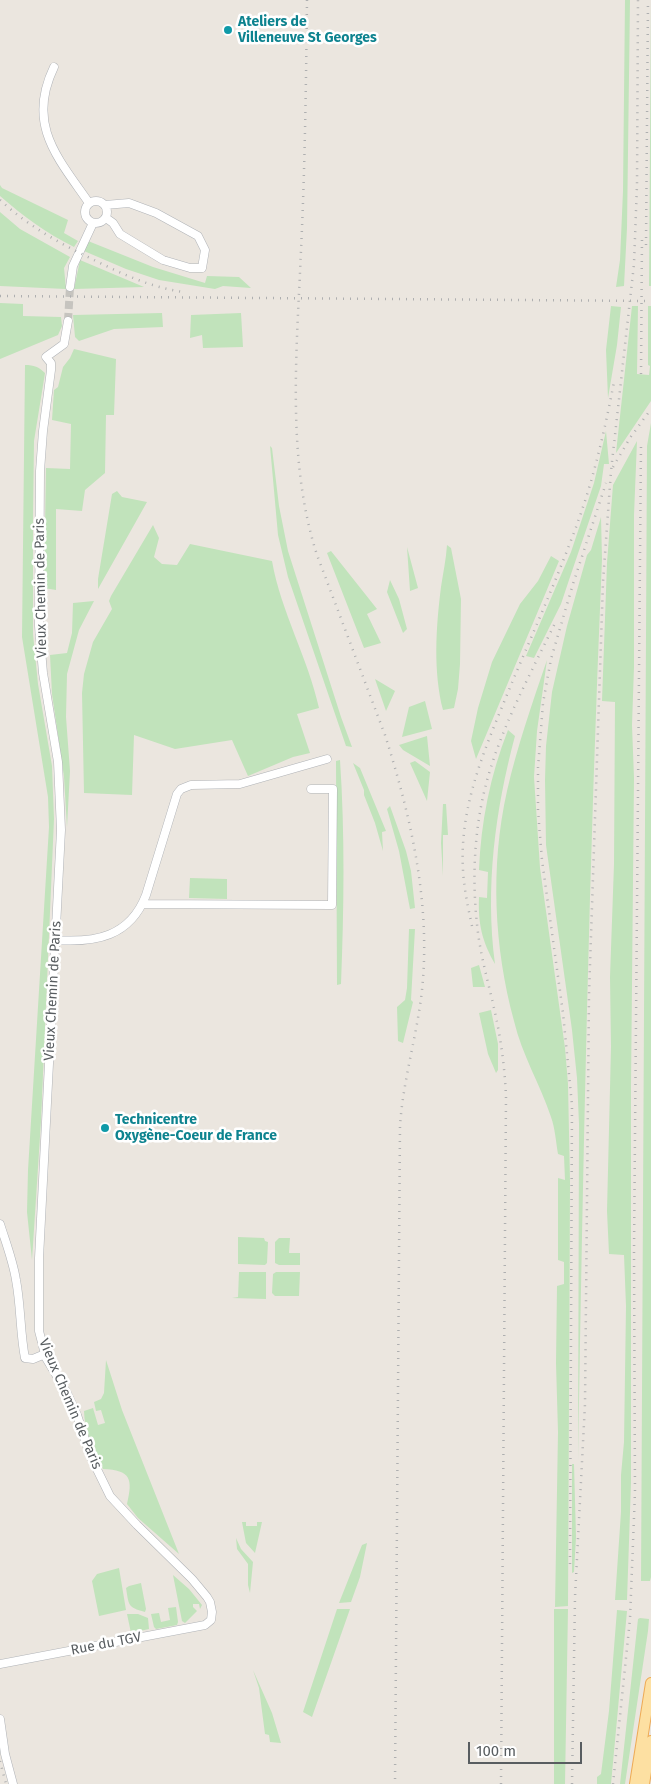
<!DOCTYPE html>
<html>
<head>
<meta charset="utf-8">
<style>
  body { margin:0 }
  #map { position:relative; width:651px; height:1784px; overflow:hidden; background:#ebe6df; font-family:"Fira Sans",sans-serif }
  canvas { display:block }
  .scale { position:absolute; left:468px; top:1742px; width:114px; height:22px; box-sizing:border-box; border:2px solid #585d60; border-top:0; padding-left:6px; font-size:15px; line-height:18px; white-space:nowrap; color:#585d60; -webkit-text-stroke:4px #fff; paint-order:stroke }
</style>
</head>
<body>
<div id="map">
<canvas width="651" height="1784"></canvas>
<div class="scale">100 m</div>
</div>
<script>
const ctx = document.querySelector('canvas').getContext('2d');
ctx.lineJoin = 'round';
function paint(path, color) { ctx.fillStyle = color; ctx.fill(path, 'evenodd'); }
function stroke(path, color, width, dash) { ctx.strokeStyle = color; ctx.lineWidth = width; ctx.lineCap = dash ? 'butt' : 'round'; ctx.setLineDash(dash || []); ctx.stroke(path); }
function label(font, color, halo, rows, align = 'center') {
  ctx.font = font + ' "Fira Sans",sans-serif'; ctx.lineWidth = 5; ctx.setLineDash([]); ctx.textBaseline = 'middle'; ctx.strokeStyle = halo; ctx.fillStyle = color; for (const [text, x, y, turn = 0] of rows) {
    ctx.save(); ctx.translate(x, y); ctx.rotate((+turn || 0) * Math.PI / 180); ctx.textAlign = isNaN(turn) ? turn : align; if (halo) ctx.strokeText(text, 0, 0); ctx.fillText(text, 0, 0); ctx.restore();
  }
}
paint(new Path2D(`
  M625,0H630L627,228L624,286L616,287L620,260L623,191Z
  M651,0V286H649Z
  M0,185L2,188L68,220L64,233L78,241L74,247C46,233 23,216 0,196Z
  M0,212L20,229L70,257L64,268L66,289L0,286Z
  M88,241L153,267L205,283L207,276L239,277L251,288L223,286L215,289L159,280L126,269L84,251Z
  M80,260L144,287L74,289Z
  M0,303L23,304V316L61,317L62,326L58,335L0,359Z
  M611,306L621,307L617,345L608,398L606,350Z
  M632,306H638L637,374L649,375L650,366L648,365V306H651V401L616,453Z
  M162,313L163,327L114,329L79,341L75,337L73,315Z
  M241,313L243,347L203,348L202,335L190,338L191,315Z
  M74,349L116,359L114,415H106L105,473L85,490L82,511L56,509V590L44,588L46,468L70,469L71,424L52,420L54,390L58,387L63,367L70,358Z
  M25,365C34,365 39,367 45,373L34,441L33,518V634L38,684L52,766L54,819L41,1121L32,1260L27,1212L28,1170L49,827L48,797L22,637Z
  M651,423V1577L650,1581H641L647,446Z
  M606,431L609,464H604L601,486L569,580L561,604L534,658L526,656L571,552L594,483Z
  M637,441L634,515V667L632,725L634,778L631,1086V1483L627,1600H615L621,1512V1475L624,1442L626,1306L624,1255L609,1254L607,1211L611,1047L610,977L614,864L615,702L602,701L607,563L613,485Z
  M270,446L272,448L279,506L288,551L341,717L352,747L346,746L288,577L278,535Z
  M117,491L122,497L147,502L98,589V579L112,494Z
  M601,517L602,559C589,860 583,1161 578,1462L579,1124L577,1078L572,1030L546,845L545,780L546,746L552,692L567,626L587,555L591,550Z
  M153,525L159,538L154,557L162,564L177,565L190,544L272,561C281,612 308,658 319,708L297,714L310,753L293,757L248,776L232,740L175,749L134,735L132,795L84,793L82,693L84,674L93,642L112,609L109,601L111,596Z
  M447,545L451,548L461,599L460,664L458,689L454,708L443,710C433,671 436,627 441,587C443,573 446,560 447,545Z
  M407,547L418,588L410,591Z
  M331,551L377,609L367,614L381,643L364,648L327,553Z
  M551,556L559,561L476,759L471,741L478,708L492,662L520,604L538,581Z
  M390,580L399,599L407,629L403,633L387,592Z
  M94,601L79,630L67,674L66,717L70,771L67,827L64,777L52,694L50,655L67,653L72,633L73,603Z
  M547,660L537,731L534,777L540,868L565,1048L568,1084L570,1182L568,1606L555,1607L558,1432L556,1363L557,1286L564,1284V1262L558,1260V1178L565,1180L564,1156L558,1154C556,1142 555,1128 551,1117C540,1084 522,1055 514,1021C494,947 490,867 507,791C517,747 532,704 547,660Z
  M375,679L395,691L386,711Z
  M425,701L432,729L402,737L409,707Z
  M508,730L515,736C495,811 485,887 495,964C482,941 478,924 479,897L487,898L488,872L479,870C481,822 490,776 508,730Z
  M427,736L430,766L403,750L399,745Z
  M340,760C345,834 344,910 341,984L337,985L336,761Z
  M415,761L430,772L427,801L410,763Z
  M353,763L360,768L386,831L382,832L383,851L375,823L364,795V790Z
  M443,804H446L448,835H443V876L441,843Z
  M390,806L406,851L411,871L415,908L410,909L399,851L387,809Z
  M190,878L227,879V899L189,898Z
  M409,929H415L411,1000L413,1002L403,1043L398,1041L397,1007L405,1000L407,988Z
  M479,965L485,987H473L471,968Z
  M491,1010L498,1044V1070L496,1073L488,1054L479,1013Z
  M238,1237L264,1238L265,1241L268,1242L267,1263L265,1265L238,1264Z
  M279,1238H290L289,1253H300V1265H279L275,1263V1242Z
  M239,1272H266V1299L232,1298L238,1297Z
  M276,1272H300L299,1296H275L272,1293L273,1274Z
  M106,1360L122,1410L179,1554L138,1518L127,1504C133,1479 131,1470 103,1469C95,1452 84,1430 84,1411L93,1408L98,1425L105,1423L101,1410L96,1411L94,1402L101,1399L104,1393Z
  M572,1464H574L576,1537L574,1572L572,1573Z
  M242,1522H246V1526H257V1522H262L255,1553L246,1543Z
  M236,1538L241,1549L253,1562L250,1593L248,1585V1564L237,1549Z
  M367,1543L360,1577L351,1602L339,1603L362,1545Z
  M119,1568L126,1610L99,1616L92,1581L97,1574Z
  M173,1575L189,1589L202,1605L200,1609L199,1604H193V1607L197,1611L185,1623L182,1621Z
  M141,1583L146,1609L145,1612C127,1607 129,1605 126,1588L129,1586Z
  M176,1607L178,1622L177,1625L156,1629L154,1627L151,1614L159,1613L161,1622L170,1620L168,1608Z
  M337,1609H350L312,1717L303,1712Z
  M554,1609H568L565,1784H554Z
  M617,1610L627,1611L611,1784H597V1777L601,1774L609,1711Z
  M127,1614H138L148,1618L149,1629L131,1633Z
  M640,1618L649,1619L648,1631L625,1784H620L638,1619Z
  M253,1670L272,1713L281,1743L270,1742L269,1735L265,1734L259,1688Z`), '#c1e3bb');
stroke(new Path2D(`
  M68,321L70,287`), '#c6c4bf', 8, [8, 4]);
const minor = new Path2D(`
  M54,67C26,125 58,158 89,203
  M85 212a11 11 0 1 1 22 0a11 11 0 1 1-22 0Z
  M105,205L129,203L156,213L198,236L205,250L202,268H190L163,260L120,234L113,223L106,218
  M70,287L73,266L93,223
  M143,904L332,905L333,789H311
  M55,940C95,943 130,937 146,895L177,794L181,789L191,785L240,784L327,759
  M0,1224C6,1243 13,1261 16,1280C21,1306 20,1333 25,1358L33,1359L45,1354
  M0,1664L205,1625L211,1620L212,1612L210,1602L207,1597L192,1579L137,1525L110,1496L90,1455L77,1415L67,1393L46,1358L39,1331V1258L61,830L58,762L43,673L39,626L40,471L43,431L51,370V363L46,357L64,344L68,321
  M0,1719L5,1754L13,1784`);
const major = new Path2D(`
  M635,1784L651,1683
  M644,1784L651,1741`);
stroke(minor, '#b0b3b7', 9);
stroke(major, '#ea5', 12);
stroke(minor, '#fff', 8);
stroke(major, '#fde0a2', 10);
stroke(new Path2D(`
  M307,0C306,83 305,167 301,250C297,349 286,459 317,555L385,735C411,817 431,904 422,990C417,1036 403,1080 400,1126L395,1784
  M0,200C27,225 57,242 90,258C120,273 149,287 183,292
  M646,245L648,0
  M0,296L651,301
  M641,374L642,237
  M613,467L630,438L651,409
  M472,926C468,907 464,889 463,870C459,804 487,744 511,685C532,635 554,586 573,535C592,486 604,434 614,382
  M570,1564L572,1105L563,1013L542,860L538,811V768L543,703L551,659L573,584L606,483
  M0,1761L6,1784
  M501,1784L506,1097C505,1072 502,1047 497,1022C491,992 482,963 478,933C471,878 474,820 491,767C507,716 533,669 556,621
  M572,1784L575,1597L585,1404L589,995L603,582L611,471L634,264L637,185L638,0
  M613,1784L630,1619L635,1492L634,1252L641,444`), '#aeafb0', 2.5, [1, 6]);
for (const [x, y, r, color] of [
  [228,30,5,"#0f9aa8"],
  [105,1128,5,"#0f9aa8"]
]) { const dot = new Path2D(); dot.arc(x, y, r, 0, 2 * Math.PI); ctx.fillStyle = color; ctx.fill(dot); stroke(dot, '#fff', 2); }
label('bold 14px', '#0d838f', '#fff', [
  ["Ateliers de",238,22],
  ["Villeneuve St Georges",238,38],
  ["Technicentre",115,1120],
  ["Oxygène-Coeur de France",115,1136]
], 'left');
label('14px', '#585d60', '#fff', [
  ["Vieux Chemin de Paris",41,588,-91],
  ["Vieux Chemin de Paris",53,991,-87],
  ["Vieux Chemin de Paris",70,1404,67],
  ["Rue du TGV",106,1644,-11]
]);
</script>
</body>
</html>
